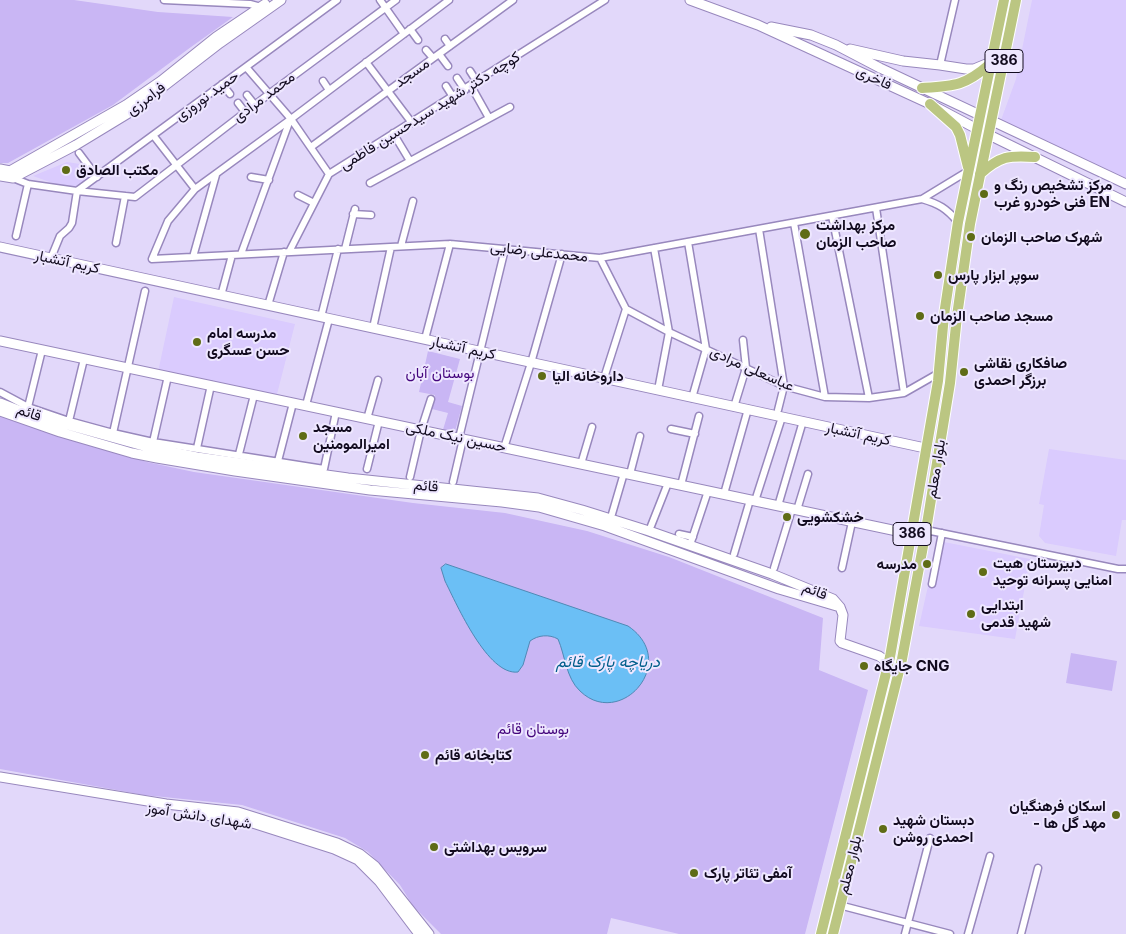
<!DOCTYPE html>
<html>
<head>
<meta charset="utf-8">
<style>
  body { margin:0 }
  canvas { display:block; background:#e2d8fa }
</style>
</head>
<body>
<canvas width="1126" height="934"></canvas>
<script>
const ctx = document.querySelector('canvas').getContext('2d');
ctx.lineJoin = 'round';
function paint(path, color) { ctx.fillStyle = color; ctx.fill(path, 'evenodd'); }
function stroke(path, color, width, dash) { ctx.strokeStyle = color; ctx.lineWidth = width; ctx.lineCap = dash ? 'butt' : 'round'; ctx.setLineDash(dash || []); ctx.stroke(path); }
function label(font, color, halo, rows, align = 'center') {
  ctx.font = font + ' Inter,Vazirmatn,sans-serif'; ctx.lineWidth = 4; ctx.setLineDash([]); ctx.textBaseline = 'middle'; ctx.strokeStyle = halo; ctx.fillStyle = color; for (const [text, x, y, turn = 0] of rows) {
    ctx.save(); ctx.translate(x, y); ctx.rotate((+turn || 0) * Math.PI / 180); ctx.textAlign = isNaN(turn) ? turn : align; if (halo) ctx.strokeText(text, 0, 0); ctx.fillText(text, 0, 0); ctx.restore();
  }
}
paint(new Path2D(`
  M1032,0H1126V178L1001,120L1016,79Z
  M67,162L80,164L91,181L80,189L61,186L33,176Z
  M174,297L295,324L276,398L158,372Z
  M1049,449L1126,460V520H1122L1116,556L1045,543L1039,536L1044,505L1039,504Z
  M944,542L1030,559L1015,639L919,626L928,586H936Z`), '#dacbfe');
paint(new Path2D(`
  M0,0H74L158,12L233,17L191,47L113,105L8,163H0Z
  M428,351L460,359L448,402L462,406L454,435L442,433L448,413L432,409L435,395L419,392Z
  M0,414L147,462L194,472L413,503L505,513L587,531L669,557L823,618L819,670L868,690L805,934H679L611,918L607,934H441L413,906L400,885L368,852L345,838L242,805L144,795L0,769Z
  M1071,653L1117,661L1112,691L1066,683Z`), '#c9b6f4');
const water = new Path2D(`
  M446,564L628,626C681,662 620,730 580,691C566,678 565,655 558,639C549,634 538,635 530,641L523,665L518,672C488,676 457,605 445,581L441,568Z`);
paint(water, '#6bbff5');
stroke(water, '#5089b5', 1);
const street = new Path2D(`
  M164,0L250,4L261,7
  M380,0L404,34
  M449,0L291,119L195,189L168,221L152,259L450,244L600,258L922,199L968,171
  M410,29L418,40
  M445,39L450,46
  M426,50L433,58
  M439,54L448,66
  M366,62L412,123
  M940,65L955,0
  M246,67L291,119L329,174
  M470,71L477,82
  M457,78L465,90
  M323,81L329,90
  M222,84L230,94
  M446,86L453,97
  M471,86L489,118
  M247,95L255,105
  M238,103L245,112
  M393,133L410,161
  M153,135L195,189
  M311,147L513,0
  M79,153L97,177
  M251,177L269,180
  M13,178L28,184L77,191L135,197L269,94L396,0
  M370,183L510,107
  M298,195L314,203
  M922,199C939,204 946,208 958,222
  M876,208L904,393
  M353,214L371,215
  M832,216L869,398
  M794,223L825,397
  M759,229L784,386L778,410
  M16,236L28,184
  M688,242L706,349L692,398
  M116,243L125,196
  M401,246L413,201
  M654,248L669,332L658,390
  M345,249L355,209
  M289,252L329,174L605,0
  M241,254L290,120
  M193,257L216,175
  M51,258L60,236L69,228L72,223L77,191L337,0
  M600,258L626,309L669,332L784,386L825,397L869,398L904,393L939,373
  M222,292L232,255
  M269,302L284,252
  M321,317L338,249
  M373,328L391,247
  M425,339L450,244
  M604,378L626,309
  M0,392L28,407L69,421L113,433L153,442L324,469L336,412
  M306,405L329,319
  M28,407L42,350
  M734,407L746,368L743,340
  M367,419L378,380
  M69,421L84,359
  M671,429L695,434
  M113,433L145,291
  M459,438L505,249
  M153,442L168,376
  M197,448L211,385
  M504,448L531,363L562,254
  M239,454L254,395
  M278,461L293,403
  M581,464L592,427
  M367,469L379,421
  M630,474L640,436
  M410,477L421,430L431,399
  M453,482L463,439
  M681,485L699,416
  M724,494L748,409
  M755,501L782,417
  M778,506L803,421
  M797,510L808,474
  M612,514L624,473
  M651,526L668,483
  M926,530L1118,569H1126
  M679,534L693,537
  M691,542L708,491
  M734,554L750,500
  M774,568L792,509
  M842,568L852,522
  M932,584L942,533
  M839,905L950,934
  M905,934L930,838
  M968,934L990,856
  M1021,934L1038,868`);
const secondary = new Path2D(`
  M690,0L758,25L930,104L977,129L1126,202
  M771,27L811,35L836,45L880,68L1126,184
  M850,49L903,61L940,65L966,69H974L986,64
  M0,169L10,171L126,105L161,81L216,37L265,4
  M0,176L13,178L76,145L132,111L220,43L281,0
  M0,247L925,448
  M0,341L911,534
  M0,403L28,414L147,447L197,457L348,478L538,498L582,510L649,531L772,574L833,599L840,607L843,615L840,641L842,643L879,656L889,663
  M0,411L60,432L132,453L157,458L235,471L370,490L502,502L539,507L605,526L779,589L840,607
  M0,777L166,804L238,812L337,843L360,854L375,866L429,934
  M193,814L240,819L334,849L358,860L379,881L419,934`);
const primary = new Path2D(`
  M922,88C954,86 965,86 990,64
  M930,104L956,127L960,135L968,167
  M980,174C1000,156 1009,155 1035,157
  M821,934L890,657L938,381L944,315L958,222L1004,0
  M833,934L902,659L926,530L950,383L957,316L970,224L1016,0`);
stroke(street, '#9888bd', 9);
stroke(secondary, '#9888bd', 11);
stroke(primary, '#fff', 12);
stroke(street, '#fff', 6);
stroke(secondary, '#fff', 9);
stroke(primary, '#bbc682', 10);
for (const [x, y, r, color] of [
  [66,170,5,"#5f6c16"],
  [984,194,5,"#5f6c16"],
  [805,234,6,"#5f6c16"],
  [971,237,5,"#5f6c16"],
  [938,275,5,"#5f6c16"],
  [920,316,5,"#5f6c16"],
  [197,342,5,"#5f6c16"],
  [964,372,5,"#5f6c16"],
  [542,376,5,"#5f6c16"],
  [303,436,5,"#5f6c16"],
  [787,517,5,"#5f6c16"],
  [927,564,5,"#5f6c16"],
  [983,572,5,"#5f6c16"],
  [971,614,5,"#5f6c16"],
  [864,666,5,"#5f6c16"],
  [425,755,5,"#5f6c16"],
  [1116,815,5,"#5f6c16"],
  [883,829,5,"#5f6c16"],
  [434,847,5,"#5f6c16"],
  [694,873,5,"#5f6c16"]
]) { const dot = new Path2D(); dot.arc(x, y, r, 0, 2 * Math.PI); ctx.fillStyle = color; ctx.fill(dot); stroke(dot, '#eee7ff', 2); }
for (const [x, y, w] of [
  [1004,61,38],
  [912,534,38]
]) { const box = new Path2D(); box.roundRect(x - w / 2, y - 11.5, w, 23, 4); ctx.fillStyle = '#eee7ff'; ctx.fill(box); stroke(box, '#120b1f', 1); }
label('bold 14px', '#120b1f', null, [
  ["386",1004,61],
  ["386",912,534]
]);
label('15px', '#120b1f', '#eee7ff', [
  ["مسجد",412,73,-36],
  ["فاخری",874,78,25],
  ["حمید نوروزی",207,96,-36],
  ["محمد مرادی",264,97,-37],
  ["فرامرزی",146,99,-37],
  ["کوچه دکتر شهید سیدحسین فاطمی",430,111,-32],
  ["محمدعلی رضایی",539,252,6],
  ["کریم آتشبار",67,262,12],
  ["کریم آتشبار",463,348,12],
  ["عباسعلی مرادی",752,369,24],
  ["قائم",29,413,19],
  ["کریم آتشبار",858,434,12],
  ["حسین نیک ملکی",456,437,12],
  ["بلوار معلم",936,469,-81],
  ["قائم",426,486,6],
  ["قائم",815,591,22],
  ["شهدای دانش آموز",199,816,9],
  ["بلوار معلم",850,865,-76]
]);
label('bold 15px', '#120b1f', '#eee7ff', [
  ["مکتب الصادق",76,170],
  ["مرکز تشخیص رنگ و",994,185],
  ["فنی خودرو غرب EN",994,202],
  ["مرکز بهداشت",816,225],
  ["صاحب الزمان",816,242],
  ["شهرک صاحب الزمان",981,237],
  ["سوپر ابزار پارس",948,275],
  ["مسجد صاحب الزمان",930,316],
  ["مدرسه امام",207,333],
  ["حسن عسگری",207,350],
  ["صافکاری نقاشی",974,363],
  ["برزگر احمدی",974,380],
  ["داروخانه الیا",552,376],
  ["مسجد",313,427],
  ["امیرالمومنین",313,444],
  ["خشکشویی",797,517],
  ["دبیرستان هیت",993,563],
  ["امنایی پسرانه توحید",993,580],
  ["مدرسه",917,564,"right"],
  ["ابتدایی",981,605],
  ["شهید قدمی",981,622],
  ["جایگاه CNG",874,666],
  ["کتابخانه قائم",435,755],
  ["اسکان فرهنگیان",1106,806,"right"],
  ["- مهد گل ها",1106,823,"right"],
  ["دبستان شهید",893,820],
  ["احمدی روشن",893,837],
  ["سرویس بهداشتی",444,847],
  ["آمفی تئاتر پارک",704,873]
], 'left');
label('15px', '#44057d', '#eee7ff', [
  ["بوستان آبان",440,373],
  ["بوستان قائم",533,729]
]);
label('italic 16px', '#005e8a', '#eee7ff', [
  ["دریاچه پارک قائم",608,662]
]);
</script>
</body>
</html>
